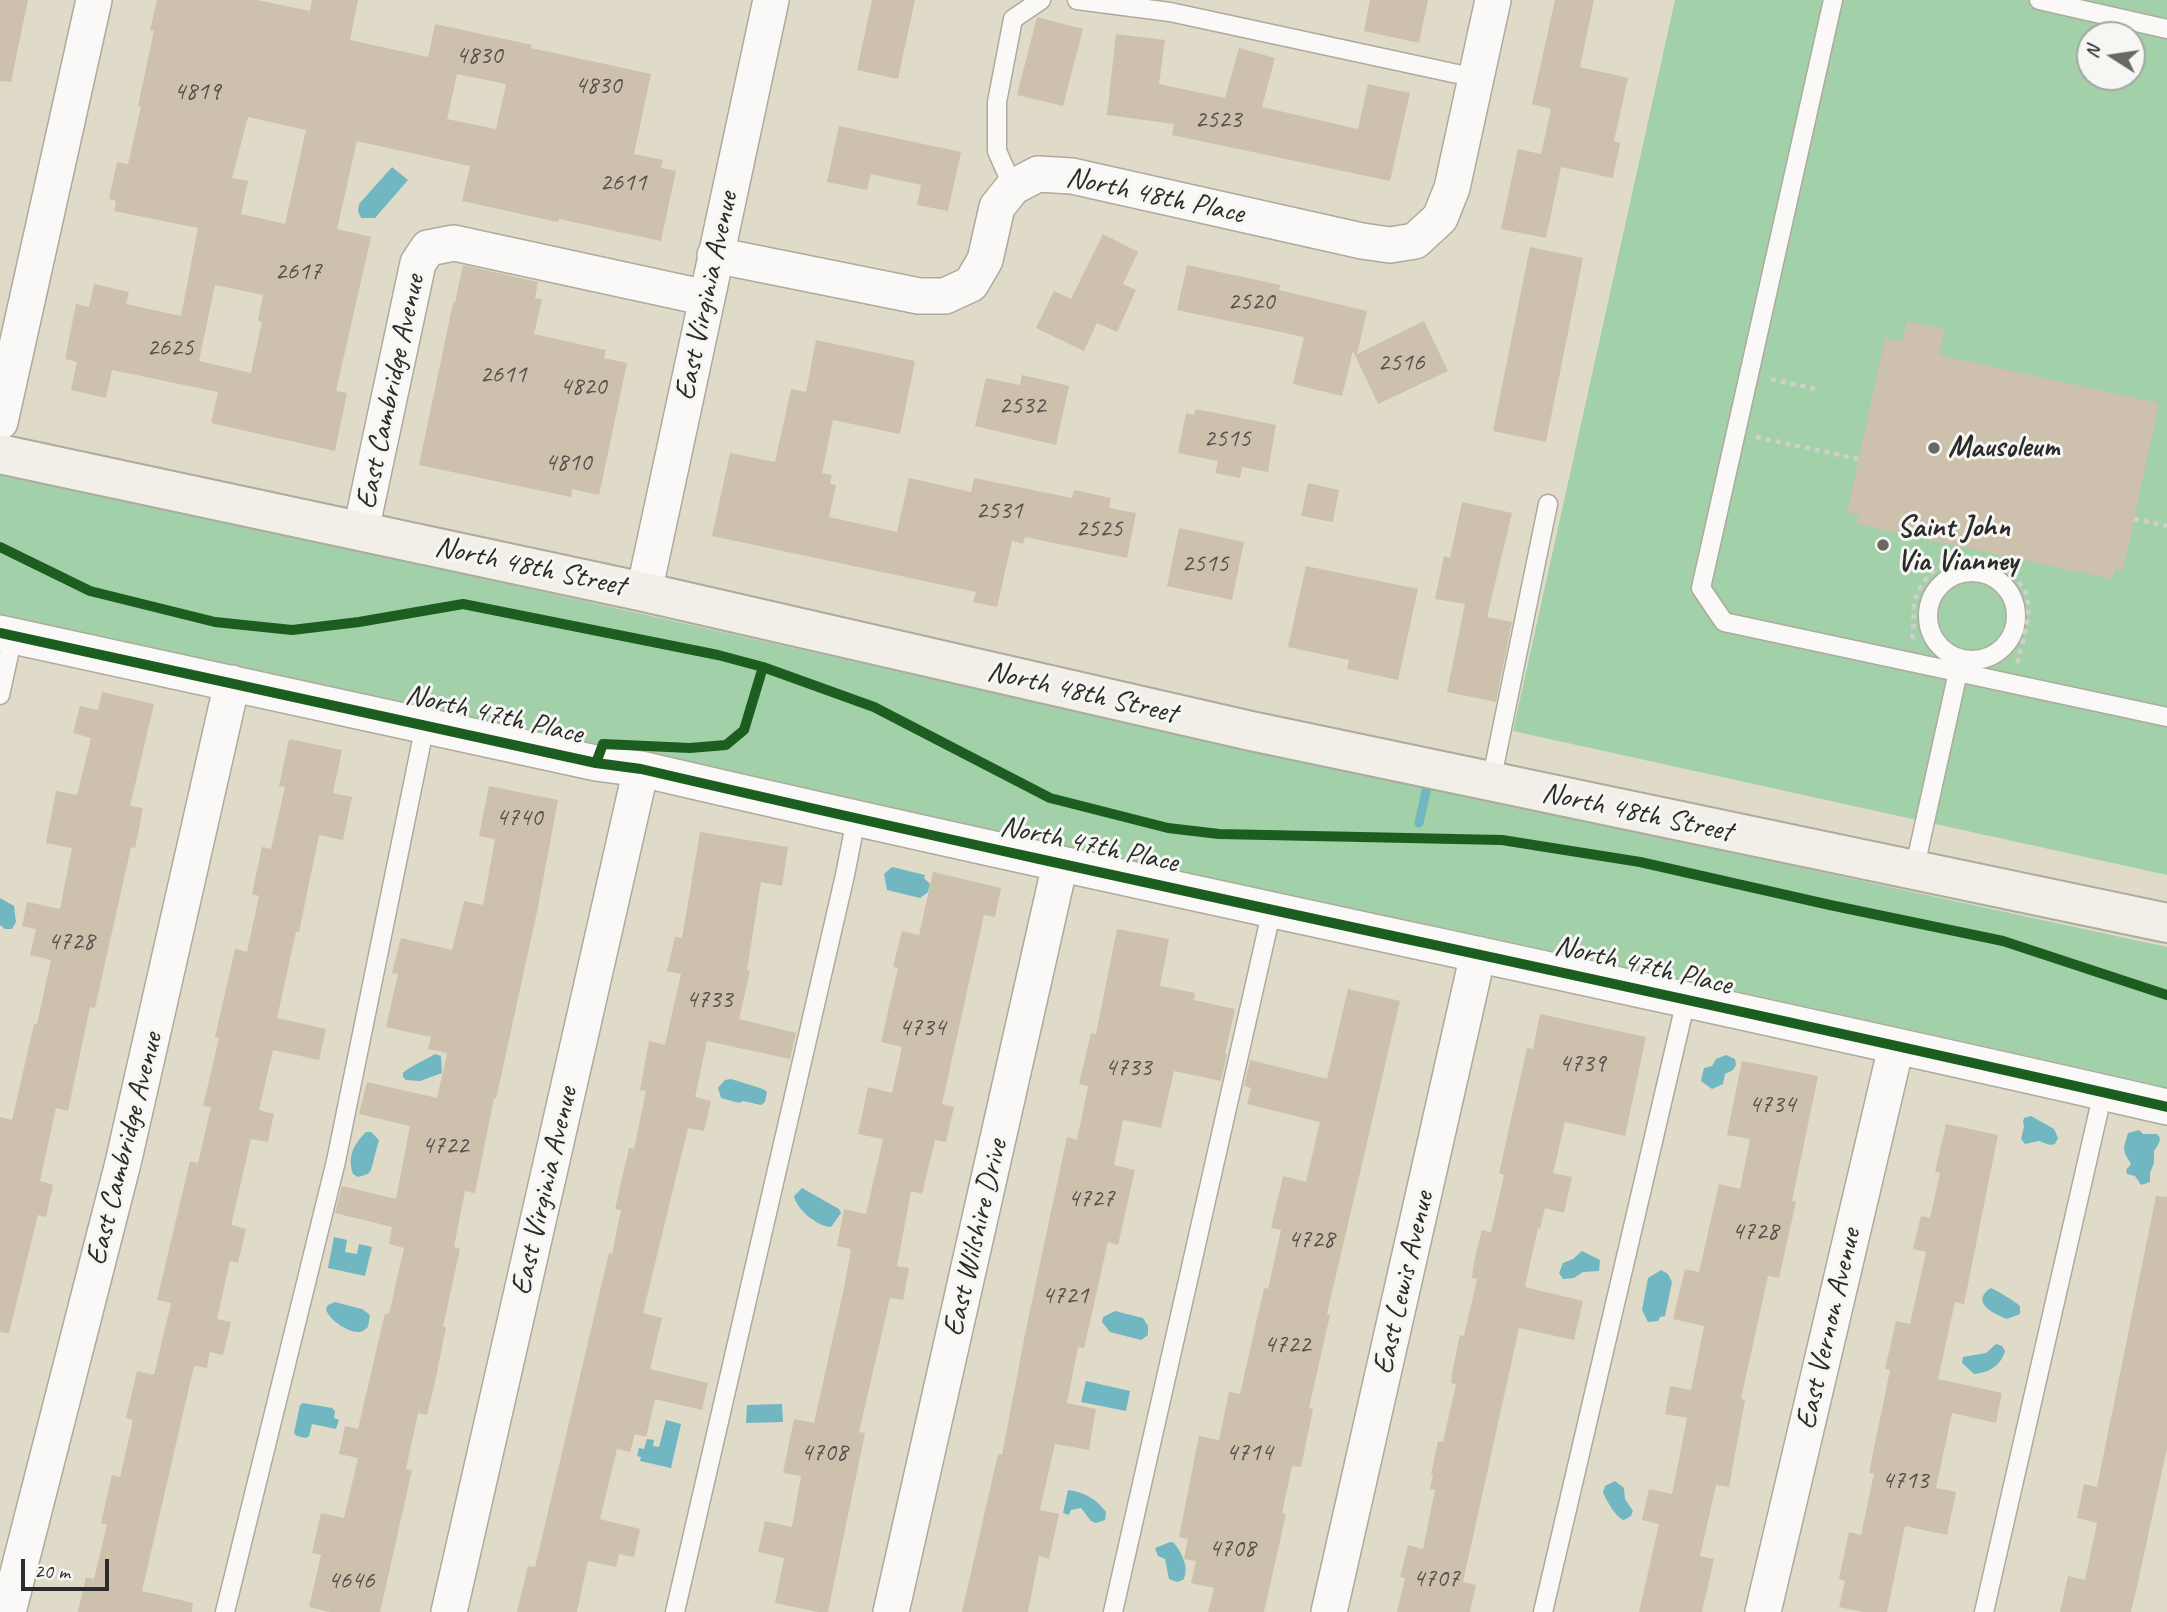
<!DOCTYPE html>
<html>
<head>
<meta charset="utf-8">
<style>
  body { margin:0 }
  #map { position:relative; width:2167px; height:1612px; overflow:hidden; background:#e0dac8; font-family:Caveat,sans-serif }
  canvas { display:block }
  .north { position:absolute; left:2076px; top:21px; width:70px; height:70px; box-sizing:border-box; background:#f6f6f2; border:2px solid #a5a5a2; border-radius:50%; rotate:282deg; font-size:19px; font-weight:700; line-height:28px; text-align:center; color:#2b2b2b }
  .north::after { content:''; display:block; margin:auto; width:24px; height:32px; background:#6a6862; clip-path:polygon(50% 0,100% 100%,50% 72%,0 100%) }
  .scale { position:absolute; left:21px; top:1559px; width:88px; height:32px; box-sizing:border-box; border:4px solid #2b2b2b; border-top:0; padding-left:9px; font-size:21px; line-height:24px; white-space:nowrap; color:#2b2b2b; -webkit-text-stroke:5px #f6f6f2; paint-order:stroke }
</style>
</head>
<body>
<div id="map">
<canvas width="2167" height="1612"></canvas>
<div class="north">N</div>
<div class="scale">20 m</div>
</div>
<script>
const ctx = document.querySelector('canvas').getContext('2d');
ctx.lineJoin = 'round';
function paint(path, color) { ctx.fillStyle = color; ctx.fill(path, 'evenodd'); }
function stroke(path, color, width, dash) { ctx.strokeStyle = color; ctx.lineWidth = width; ctx.lineCap = dash ? 'butt' : 'round'; ctx.setLineDash(dash || []); ctx.stroke(path); }
function label(font, color, halo, rows, align = 'center') {
  ctx.font = font + ' Caveat,sans-serif'; ctx.lineWidth = 6; ctx.setLineDash([]); ctx.textBaseline = 'middle'; ctx.strokeStyle = halo; ctx.fillStyle = color; for (const [text, x, y, turn = 0] of rows) {
    ctx.save(); ctx.translate(x, y); ctx.rotate((+turn || 0) * Math.PI / 180); ctx.textAlign = isNaN(turn) ? turn : align; if (halo) ctx.strokeText(text, 0, 0); ctx.fillText(text, 0, 0); ctx.restore();
  }
}
paint(new Path2D(`
  M1675,0H2167V875L1513,731ZM2090,35H2132V77H2090Z
  M0,475L361,551L1012,697L2167,947V1092L0,619Z`), '#a2d0a9');
paint(new Path2D(`
  M392,167L408,180L375,218H361L358,211L359,204Z
  M892,867L925,875L924,878L930,884L928,892L920,898L887,890L884,874Z
  M0,898L14,906L16,922L12,929H5L0,925Z
  M435,1054L441,1056L442,1073L420,1081L406,1080L403,1077V1073C407,1068 427,1059 435,1054Z
  M1726,1055L1735,1059L1736,1065L1733,1070L1725,1074L1723,1084L1712,1089L1701,1081L1704,1068L1712,1066L1716,1059Z
  M731,1079L763,1089L767,1092L765,1102L761,1105L743,1101L739,1103L721,1098L718,1088L725,1080Z
  M2031,1116L2054,1129L2058,1138L2055,1144L2050,1145L2039,1141L2025,1144L2021,1139L2024,1127L2023,1122L2024,1118Z
  M2139,1130L2143,1134H2157L2160,1138L2159,1143L2154,1151V1163L2150,1173V1182L2141,1185L2135,1176L2127,1174L2126,1170L2131,1164C2122,1149 2123,1150 2128,1133Z
  M366,1132H371L379,1140L371,1170L368,1174L358,1177L353,1174C347,1156 354,1144 366,1132Z
  M802,1188L839,1209L841,1213L831,1227C818,1227 796,1209 794,1196Z
  M334,1237L347,1240L345,1252L357,1254L359,1244L372,1247L365,1276L328,1268Z
  M1582,1251L1600,1260L1599,1271L1583,1272L1574,1278L1563,1279L1559,1273L1563,1263L1573,1259Z
  M1661,1270L1668,1274L1672,1282L1665,1316L1660,1317L1658,1321L1648,1322L1642,1310L1648,1278Z
  M1991,1288C1998,1291 2016,1302 2020,1306V1314L2007,1319C1994,1314 1969,1302 1991,1288Z
  M335,1302L362,1309L370,1315L368,1327C364,1330 363,1332 358,1332C347,1332 328,1319 326,1309L328,1305Z
  M1115,1311L1143,1318L1148,1326V1335L1141,1340L1110,1332L1102,1322L1103,1317Z
  M1996,1344L2002,1346L2005,1351C2001,1366 1988,1373 1974,1374L1962,1363L1963,1357L1986,1353Z
  M1086,1381L1130,1391L1126,1411L1081,1402Z
  M303,1403L332,1408L335,1411L334,1418L339,1420L336,1429L312,1424L309,1436L306,1438L297,1436L294,1433L300,1405Z
  M782,1404L783,1422L746,1423L747,1405Z
  M666,1420L681,1424L671,1468L640,1461L641,1457L637,1456L639,1448L644,1449L647,1439L654,1440L653,1446L659,1447Z
  M1615,1481L1624,1488L1625,1499L1633,1511L1631,1516L1624,1520C1616,1518 1606,1500 1603,1492L1605,1486Z
  M1068,1490C1085,1492 1096,1499 1106,1512L1105,1520L1096,1523L1091,1521L1081,1508L1071,1510L1069,1515L1063,1513Z
  M1170,1542L1174,1543C1182,1553 1190,1569 1183,1580L1177,1582L1169,1579L1165,1559L1158,1556L1155,1548Z`), '#70b7c2');
stroke(new Path2D(`
  M1419,823L1429,778`), '#70b7c2', 9);
paint(new Path2D(`
  M0,0H28L11,82L0,81Z
  M157,0H257L310,11L312,0H358L350,40L428,57L435,24L532,45L531,48L651,74L634,154L663,160L661,168L676,171L661,241L559,219L558,222L462,201L470,166L357,141L337,229L371,237L336,391L347,393L335,451L211,423L218,392L112,370L106,398L71,390L77,362L65,359L76,304L89,307L94,284L129,292L126,304L181,316L198,228L114,211L116,201L109,199L117,162L128,164L141,107L138,106L154,31L150,30ZM457,74L506,84L496,129L447,119ZM248,117L306,130L285,224L241,214L248,181L232,178ZM215,285L263,295L258,321L262,322L251,373L199,361Z
  M872,0H915L898,79L857,70Z
  M1370,0H1428L1419,43L1364,31Z
  M1555,0H1594L1580,67L1628,78L1614,141L1620,143L1613,178L1561,167L1546,238L1501,229L1518,149L1541,154L1551,109L1532,104Z
  M1037,17L1083,29L1063,106L1017,95Z
  M1116,34L1165,40L1159,84L1225,98L1239,48L1275,58L1262,107L1358,129L1368,84L1410,93L1390,181L1172,135L1174,124L1107,115Z
  M839,126L961,152L948,211L917,205L921,185L871,174L867,190L827,182Z
  M1103,234L1138,252L1123,284L1136,290L1117,332L1097,323L1084,351L1036,328L1054,291L1071,299Z
  M1530,247L1583,258L1546,442L1493,431Z
  M463,265L538,282L535,298L542,299L534,334L606,350L604,358L627,363L599,495L572,489L571,497L419,465L453,303H455Z
  M1187,265L1280,285L1279,290L1367,311L1357,354L1424,321L1448,371L1378,404L1353,351L1342,396L1293,384L1304,337L1177,310Z
  M1907,321L1944,329L1939,355L2159,403L2123,571L2115,569L2112,579L1856,524L1858,514L1847,512L1885,338L1902,341Z
  M816,340L915,361L900,434L833,420L822,473L832,475L830,484L836,485L829,517L897,532L909,478L971,492L974,478L1072,498L1074,490L1111,498L1109,508L1136,513L1127,558L1025,537L1023,544L1012,541L997,607L973,602L976,592L712,536L730,453L775,462L791,389L806,392Z
  M1022,375L1069,386L1056,445L975,426L986,378L1020,385Z
  M1196,409L1276,425L1268,472L1242,467L1240,478L1215,473L1218,461L1178,453L1186,413L1194,415Z
  M1308,483L1339,490L1333,522L1301,516Z
  M1462,502L1512,513L1487,617L1512,622L1496,702L1447,692L1465,604L1435,599L1444,556L1450,558Z
  M1179,528L1244,542L1232,600L1167,586Z
  M1306,566L1418,589L1398,680L1347,669L1349,660L1288,647Z
  M102,692L154,704L130,806L143,808L135,848L131,847L95,1008L90,1007L68,1111L56,1108L40,1181L53,1185L46,1217L38,1215L9,1333L0,1332V1117L12,1120L34,1024H37L51,960L30,955L36,929L22,926L27,902L60,909L72,848L46,843L56,791L77,795L91,738L73,733L80,706L98,710Z
  M289,739L342,750L333,793L352,797L343,840L319,835L299,932H296L277,1018L326,1029L319,1060L273,1050L259,1110L274,1114L268,1142L251,1139L231,1225L246,1229L238,1263L230,1261L217,1319L231,1322L223,1355L210,1352L207,1368L194,1366L142,1591L193,1603L192,1612H78L86,1577L94,1579L107,1525L101,1523L112,1475L120,1477L133,1420L126,1418L137,1371L154,1375L171,1303L157,1300L190,1161L198,1163L211,1107L203,1106L219,1038L215,1037L235,949L247,952L259,896L252,894L262,847L271,849L285,787L279,786Z
  M489,786L558,800L538,907L496,1099L494,1098L475,1193L465,1191L454,1247L460,1249L443,1327H446L435,1382L427,1415L418,1413L406,1469L412,1470L380,1612H330L309,1607L321,1555L312,1553L321,1513L344,1518L358,1458L339,1454L345,1426L358,1429L385,1313L389,1314L404,1248L389,1244L392,1227L335,1213L342,1186L396,1199L410,1126L359,1114L367,1082L437,1098L447,1053L428,1049L431,1037L386,1027L398,974L392,973L401,938L452,950L464,901L483,905L495,839L479,836Z
  M700,832L788,847L782,886L761,882L747,970L750,971L739,1019L796,1033L790,1059L707,1041L695,1097L711,1101L704,1131L688,1128L643,1313L662,1318L650,1369L708,1383L702,1410L655,1399L646,1437L635,1434L630,1452L617,1449L600,1519L640,1529L634,1557L619,1554L616,1567L588,1561L577,1612H517L528,1566L535,1567L609,1253L612,1254L621,1210L615,1209L629,1148L634,1149L646,1091L640,1090L649,1041L665,1045L681,974L667,971L675,937L682,938Z
  M933,872L1001,888L995,917L984,915L942,1104L954,1107L946,1142L935,1140L922,1194L911,1191L897,1266L909,1268L903,1300L890,1298L859,1432L865,1433L828,1612H818L775,1603L784,1558L758,1552L765,1521L792,1527L801,1476L783,1473L794,1419L814,1423L844,1288L851,1249L837,1246L844,1209L866,1214L883,1139L858,1134L868,1087L892,1093L902,1047L881,1042L898,968L893,967L902,931L919,935Z
  M1117,929L1169,939L1160,986L1195,993L1194,1000L1235,1009L1225,1054L1227,1055L1221,1081L1174,1071L1161,1128L1123,1120L1114,1165L1135,1170L1118,1245L1108,1242L1084,1348L1078,1347L1067,1403L1096,1409L1089,1450L1055,1444L1040,1510L1059,1514L1049,1559L1039,1556L1028,1612H962L998,1454L1002,1455L1026,1329L1067,1137L1077,1140L1088,1086L1079,1084L1091,1033L1096,1034Z
  M1348,989L1400,1001L1327,1314L1330,1315L1309,1408L1313,1409L1301,1467L1292,1466L1282,1513L1286,1514L1264,1612H1208L1214,1588L1191,1583L1196,1561L1184,1559L1188,1539L1179,1537L1199,1436L1219,1440L1229,1392L1240,1394L1264,1288L1268,1289L1281,1230L1271,1228L1283,1176L1306,1182L1320,1122L1247,1104L1251,1088L1244,1086L1250,1060L1327,1079Z
  M1540,1014L1646,1037L1625,1136L1565,1122L1553,1173L1572,1177L1564,1213L1545,1208L1540,1229L1538,1228L1525,1287L1583,1301L1574,1340L1519,1328L1463,1582L1476,1585L1470,1612H1397L1405,1578L1400,1577L1408,1545L1423,1549L1435,1490L1430,1489L1433,1474H1431L1438,1441L1443,1442L1456,1384L1451,1383L1453,1368L1460,1335L1464,1336L1477,1279L1472,1278L1474,1262L1482,1230L1491,1232L1504,1175L1499,1173L1527,1048L1533,1049Z
  M1742,1061L1818,1076L1792,1201L1796,1202L1779,1278L1768,1276L1741,1399L1745,1400L1729,1487L1716,1485L1700,1556L1714,1559L1702,1612H1639L1659,1524L1642,1520L1649,1489L1672,1494L1687,1418L1665,1414L1670,1386L1691,1390L1704,1326L1673,1319L1685,1269L1699,1272L1719,1184L1740,1189L1750,1139L1727,1135Z
  M1946,1124L1998,1135L1964,1304L1955,1302L1938,1379L2002,1393L1996,1423L1952,1413L1936,1488L1956,1492L1947,1535L1905,1526L1887,1612H1863L1839,1607L1845,1581L1839,1579L1849,1532L1861,1535L1874,1474L1869,1473L1890,1370L1885,1369L1896,1321L1910,1324L1926,1252L1913,1249L1921,1216L1930,1218L1940,1173L1935,1172Z
  M2156,1196L2167,1197V1448L2136,1591L2131,1612H2060L2068,1576L2085,1580L2097,1523L2077,1518L2084,1484L2097,1487Z`), '#cdc0ad');
const lane = new Path2D(`
  M1077,0L1170,12L1476,78
  M1833,0L1701,588L1724,622L2167,717
  M2039,0L2167,29
  M1013,187L997,151V102L1013,19L1041,0
  M1928 616a44 44 0 1 1 88 0a44 44 0 1 1-88 0Z
  M0,695L13,636
  M1491,782L1548,504
  M1914,871L1960,663
  M225,1612L336,1161L425,725
  M675,1612L845,875L856,819
  M1113,1612L1272,909
  M1543,1612L1686,1000
  M1984,1612L2103,1092`);
const street = new Path2D(`
  M715,255L919,296H945L971,284L985,260L997,207L1013,187L1038,174L1072,176L1362,241L1390,245L1415,241L1440,218L1452,188L1493,0
  M0,422L94,0
  M361,530L418,263L428,248L454,243L707,298
  M644,592L771,0
  M0,633L596,763L641,769C1148,887 1659,990 2167,1107
  M8,1612L123,1163L232,683
  M449,1612L641,769
  M891,1612L1060,864
  M1329,1612L1478,954
  M1763,1612L1896,1047`);
const secondary = new Path2D(`
  M0,454L644,592L1251,731L2167,923`);
stroke(lane, '#adaa9e', 21);
stroke(street, '#adaa9e', 38);
stroke(secondary, '#adaa9e', 42);
stroke(new Path2D(`
  M1771,379L1820,390
  M1756,437L1858,459
  M2134,519L2167,526
  M1912,639C1916,622 1910,609 1918,592C1934,555 1983,546 2011,574C2015,578 2022,585 2025,590C2034,614 2022,641 2017,664`), '#d1cfca', 4.5, [5, 5]);
stroke(lane, '#faf9f7', 18);
stroke(street, '#faf9f7', 35);
stroke(secondary, '#f2efe8', 38);
stroke(new Path2D(`
  M0,547L90,591L215,622L292,630L359,622L463,604L718,655L763,667L874,707L1050,798L1168,828L1219,834L1502,840L1640,862L1830,905L2003,941L2167,995
  M0,633L596,763L641,769C1148,887 1659,990 2167,1107
  M596,763L603,744L690,748L726,745L744,730L763,667`), '#1b5e20', 10);
for (const [x, y, r, color] of [
  [1934,448,7,"#6a6862"],
  [1883,545,7,"#6a6862"]
]) { const dot = new Path2D(); dot.arc(x, y, r, 0, 2 * Math.PI); ctx.fillStyle = color; ctx.fill(dot); stroke(dot, '#f6f6f2', 2.5); }
label('26px', '#54504c', null, [
  ["4830",479,56],
  ["4830",598,86],
  ["4819",197,92],
  ["2523",1218,120],
  ["2611",623,183],
  ["2617",298,272],
  ["2520",1251,302],
  ["2625",170,348],
  ["2516",1401,363],
  ["2611",503,375],
  ["4820",583,387],
  ["2532",1022,406],
  ["2515",1227,439],
  ["4810",568,463],
  ["2531",999,511],
  ["2525",1099,529],
  ["2515",1205,564],
  ["4740",519,818],
  ["4728",71,942],
  ["4733",709,1000],
  ["4734",922,1028],
  ["4739",1582,1064],
  ["4733",1128,1068],
  ["4734",1772,1105],
  ["4722",445,1146],
  ["4727",1091,1199],
  ["4728",1755,1232],
  ["4728",1311,1240],
  ["4721",1065,1296],
  ["4722",1287,1345],
  ["4708",824,1453],
  ["4714",1249,1453],
  ["4713",1905,1481],
  ["4708",1232,1549],
  ["4707",1436,1579],
  ["4646",351,1581]
]);
label('30px', '#2b2b2b', '#f6f6f2', [
  ["North 48th Place",1155,196,12],
  ["East Virginia Avenue",707,296,-78],
  ["East Cambridge Avenue",391,392,-78],
  ["North 48th Street",530,567,12],
  ["North 48th Street",1082,693,13],
  ["North 47th Place",494,715,13],
  ["North 48th Street",1637,813,12],
  ["North 47th Place",1089,845,12],
  ["North 47th Place",1643,966,13],
  ["East Cambridge Avenue",125,1149,-76],
  ["East Virginia Avenue",545,1191,-77],
  ["East Wilshire Drive",976,1238,-77],
  ["East Lewis Avenue",1404,1283,-77],
  ["East Vernon Avenue",1829,1329,-77]
]);
label('bold 30px', '#2b2b2b', '#f6f6f2', [
  ["Mausoleum",1948,448],
  ["Saint John",1897,528],
  ["Via Vianney",1897,562]
], 'left');
</script>
</body>
</html>
